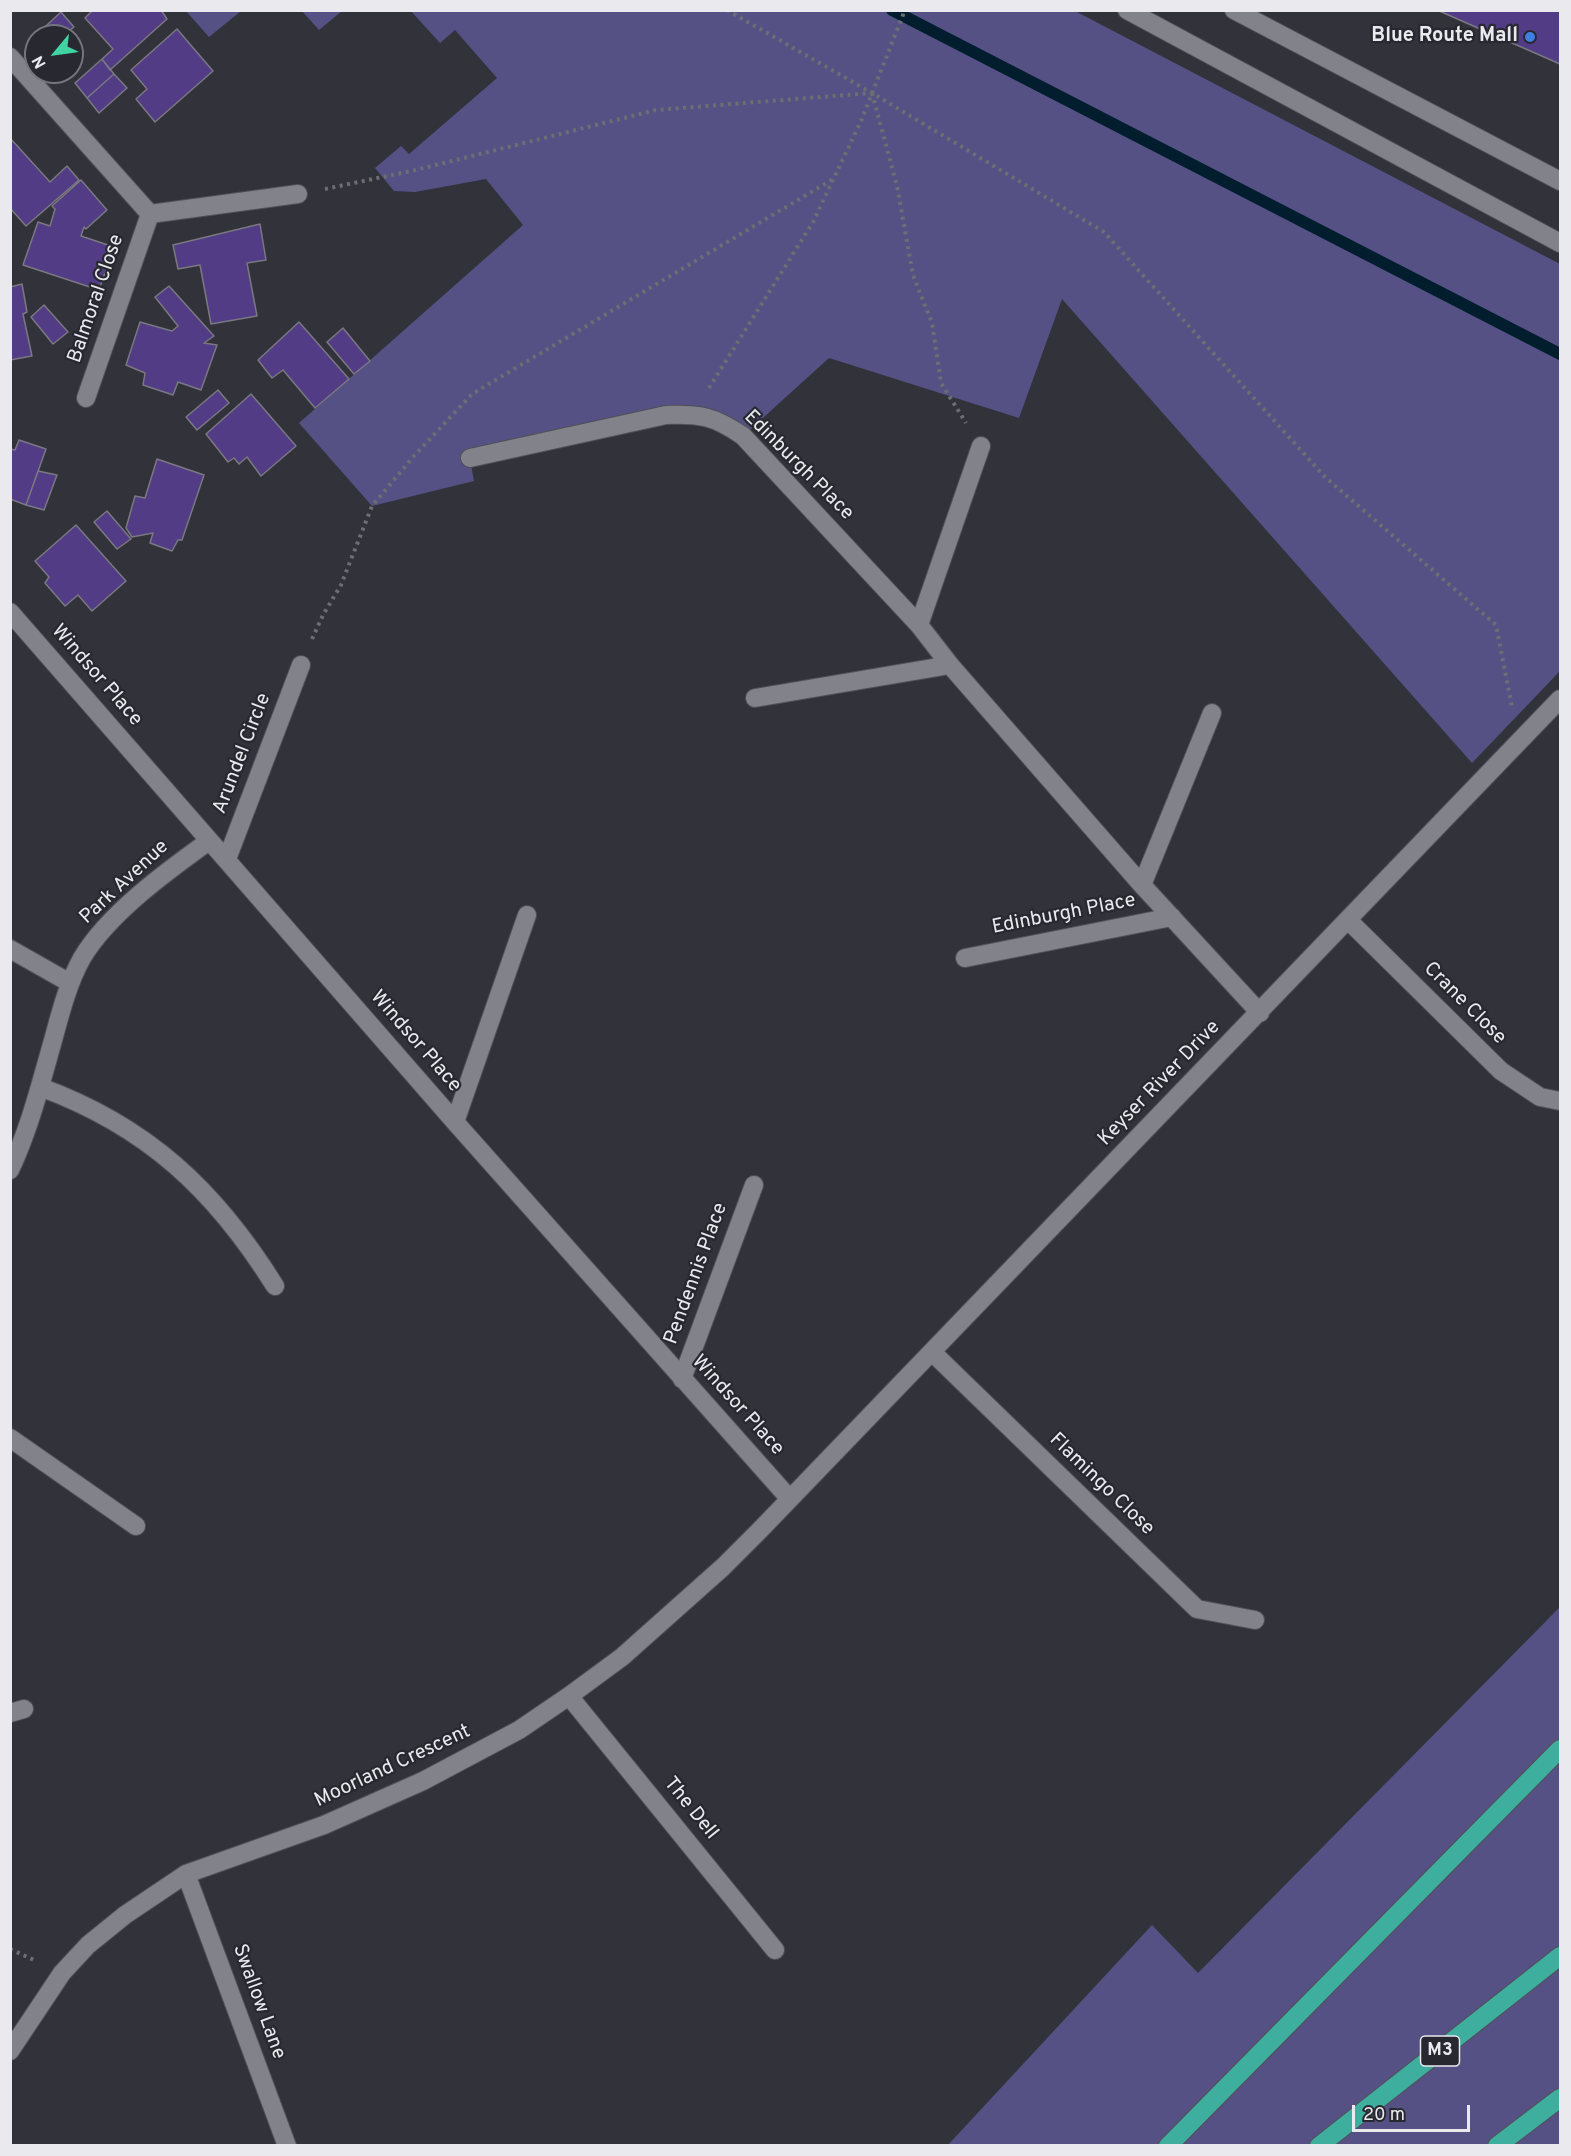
<!DOCTYPE html>
<html>
<head>
<meta charset="utf-8">
<style>
  body { margin:0 }
  #map { position:relative; width:1571px; height:2156px; overflow:hidden; background:#32323a; font-family:Overpass,sans-serif }
  canvas { display:block }
  .frame { position:absolute; inset:0; border:12px solid #e9e9ee; pointer-events:none }
  .north { position:absolute; left:24px; top:24px; width:60px; height:60px; box-sizing:border-box; background:#282830; border:2px solid #75757c; border-radius:50%; rotate:241deg; font-size:16px; font-weight:700; line-height:24px; text-align:center; color:#e9e9ee }
  .north::after { content:''; display:block; margin:auto; width:21px; height:27px; background:#3fd4a2; clip-path:polygon(50% 0,100% 100%,50% 72%,0 100%) }
  .scale { position:absolute; left:1352px; top:2105px; width:118px; height:27px; box-sizing:border-box; border:3px solid #e9e9ee; border-top:0; padding-left:8px; font-size:18px; line-height:21px; white-space:nowrap; color:#e9e9ee; -webkit-text-stroke:4px #282830; paint-order:stroke }
</style>
</head>
<body>
<div id="map">
<canvas width="1571" height="2156"></canvas>
<div class="frame"></div>
<div class="north">N</div>
<div class="scale">20 m</div>
</div>
<script>
const ctx = document.querySelector('canvas').getContext('2d');
ctx.lineJoin = 'round';
function paint(path, color) { ctx.fillStyle = color; ctx.fill(path, 'evenodd'); }
function stroke(path, color, width, dash) { ctx.strokeStyle = color; ctx.lineWidth = width; ctx.lineCap = dash ? 'butt' : 'round'; ctx.setLineDash(dash || []); ctx.stroke(path); }
function label(font, color, halo, rows, align = 'center') {
  ctx.font = font + ' Overpass,sans-serif'; ctx.lineWidth = 4.5; ctx.setLineDash([]); ctx.textBaseline = 'middle'; ctx.strokeStyle = halo; ctx.fillStyle = color; for (const [text, x, y, turn = 0] of rows) {
    ctx.save(); ctx.translate(x, y); ctx.rotate((+turn || 0) * Math.PI / 180); ctx.textAlign = isNaN(turn) ? turn : align; if (halo) ctx.strokeText(text, 0, 0); ctx.fillText(text, 0, 0); ctx.restore();
  }
}
paint(new Path2D(`
  M186,11H241L209,37Z
  M302,11H342L319,30Z
  M411,11H1075L1560,264V671L1472,763L1062,299L1019,418L829,358L743,436L692,414L470,459L474,481L372,506L299,423L523,225L486,179L415,192L394,191L375,168L401,146L409,154L497,78L455,30L440,43Z
  M1560,1607V2145L947,2146L1152,1925L1198,1973Z`), '#555184');
stroke(new Path2D(`
  M892,10L1560,354`), '#021e2e', 12);
const building = new Path2D(`
  M93,10H161L167,19L110,70L102,59L113,49L85,18Z
  M1437,10H1560V64Z
  M61,12L74,27L62,36H36V41L33,38Z
  M177,29L213,71L155,122L136,99L147,89L131,70Z
  M102,59L114,74L87,98L75,83Z
  M114,74L127,88L99,113L87,98Z
  M10,138L50,182L67,166L79,180L26,226L10,208Z
  M81,180L107,210L86,229L84,227L81,236L114,247L99,290L23,265L38,222L50,226L55,209L52,206Z
  M260,224L266,260L247,263L257,316L211,324L200,265L178,269L173,245Z
  M22,284L27,312L23,314L32,356L10,360V287Z
  M169,286L214,336L204,343L217,345L201,390L178,382L173,395L143,385L145,373L126,365L140,322L172,331L178,326L155,297Z
  M44,305L68,332L53,344L31,317Z
  M299,322L349,379L315,408L283,370L272,378L258,360Z
  M343,328L370,361L354,374L327,342Z
  M218,390L229,403L197,430L186,417Z
  M251,394L296,446L261,476L247,457L239,464L234,458L228,462L206,434Z
  M19,440L46,449L26,505L10,499V449L15,450Z
  M157,459L204,475L182,540H178L172,551L150,543L153,533L132,537L126,528L135,496L145,498Z
  M38,471L57,475L44,510L26,505Z
  M107,511L131,539L117,549L94,522Z
  M76,525L126,581L92,611L78,595L65,606L45,583L49,577L35,561Z`);
paint(building, '#523c85');
stroke(building, '#7a7881', 1.5);
const minor = new Path2D(`
  M1127,10L1560,243
  M1234,10L1560,181
  M10,57L150,214
  M150,214L298,194
  M86,398L150,214
  M470,458L666,415C701,414 714,416 743,436L919,625L950,665L1142,885L1260,1013
  M10,612L455,1122L789,1498
  M919,625L981,446
  M755,698L950,665
  M227,859L301,665
  M1142,885L1212,713
  M1348,920L1501,1071L1540,1097L1560,1101
  M10,949L70,983
  M965,958L1172,917
  M40,1087C147,1126 215,1190 275,1286
  M455,1122L527,915
  M10,1170C29,1130 40,1086 52,1044C60,1015 67,985 82,958C108,914 167,871 209,841
  M932,1352L1197,1609L1255,1620
  M682,1379L754,1185
  M10,1438L136,1526
  M569,1696L775,1950
  M10,1713L24,1709
  M186,1874L287,2146
  M10,2051L62,1973L88,1945L125,1915L186,1874L324,1825L423,1781L519,1730L569,1696L622,1657L723,1567L761,1529L1560,699`);
const highway = new Path2D(`
  M1168,2146L1560,1749
  M1319,2146L1560,1956
  M1497,2146L1560,2098`);
stroke(minor, '#505056', 20);
stroke(highway, '#505056', 20);
stroke(new Path2D(`
  M727,10L872,93L1104,232L1325,477L1496,625L1512,707
  M872,93L897,186L913,275L932,323L941,383L966,423
  M325,189L416,170L656,110L872,93
  M709,388L813,222L861,121L905,10
  M312,639L323,615L341,585L372,506L414,456L472,394L833,179
  M10,1949L34,1960`), '#6d6d74', 4, [3, 4.5]);
stroke(minor, '#82828b', 18);
stroke(highway, '#3eae9e', 18);
for (const [x, y, r, color] of [
  [1530,37,6,"#3f7fe0"]
]) { const dot = new Path2D(); dot.arc(x, y, r, 0, 2 * Math.PI); ctx.fillStyle = color; ctx.fill(dot); stroke(dot, '#282830', 2); }
for (const [x, y, w] of [
  [1440,2051,39]
]) { const box = new Path2D(); box.roundRect(x - w / 2, y - 15, w, 30, 4.5); ctx.fillStyle = '#282830'; ctx.fill(box); stroke(box, '#e9e9ee', 1.5); }
label('bold 18px', '#e9e9ee', null, [
  ["M3",1440,2051]
]);
label('bold 20px', '#e9e9ee', '#282830', [
  ["Blue Route Mall",1518,37]
], 'right');
label('20px', '#e9e9ee', '#282830', [
  ["Balmoral Close",97,299,-71],
  ["Edinburgh Place",798,466,45],
  ["Windsor Place",96,676,49],
  ["Arundel Circle",243,754,-69],
  ["Park Avenue",125,883,-43],
  ["Edinburgh Place",1064,915,-11],
  ["Crane Close",1464,1004,45],
  ["Windsor Place",415,1042,49],
  ["Keyser River Drive",1160,1084,-46],
  ["Pendennis Place",697,1274,-70],
  ["Windsor Place",737,1406,48],
  ["Flamingo Close",1101,1485,44],
  ["Moorland Crescent",393,1767,-25],
  ["The Dell",690,1809,51],
  ["Swallow Lane",258,2002,70]
]);
</script>
</body>
</html>
